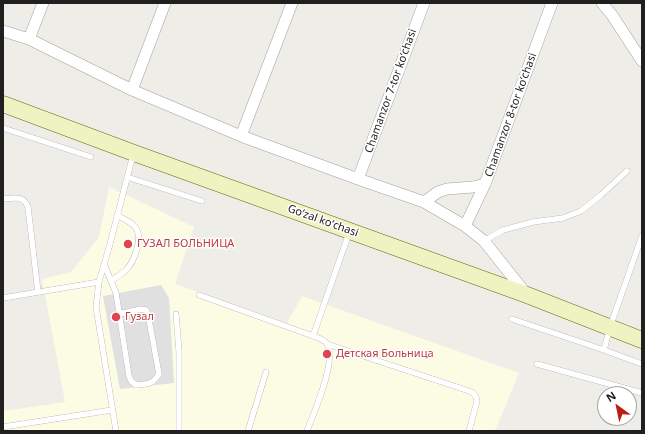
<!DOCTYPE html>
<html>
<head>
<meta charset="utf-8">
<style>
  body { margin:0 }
  #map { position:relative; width:645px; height:434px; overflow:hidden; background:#efede7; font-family:"Noto Sans",sans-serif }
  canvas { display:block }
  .frame { position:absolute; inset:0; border:4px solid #202020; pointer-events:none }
  .north { position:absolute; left:597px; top:386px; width:40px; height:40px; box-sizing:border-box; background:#fff; border:1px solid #a6a6a6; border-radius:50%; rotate:327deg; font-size:11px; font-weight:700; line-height:16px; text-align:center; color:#202020 }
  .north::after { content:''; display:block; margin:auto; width:14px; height:18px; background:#bb1c14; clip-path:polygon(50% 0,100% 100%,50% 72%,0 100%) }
</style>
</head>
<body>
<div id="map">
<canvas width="645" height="434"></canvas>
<div class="frame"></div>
<div class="north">N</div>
</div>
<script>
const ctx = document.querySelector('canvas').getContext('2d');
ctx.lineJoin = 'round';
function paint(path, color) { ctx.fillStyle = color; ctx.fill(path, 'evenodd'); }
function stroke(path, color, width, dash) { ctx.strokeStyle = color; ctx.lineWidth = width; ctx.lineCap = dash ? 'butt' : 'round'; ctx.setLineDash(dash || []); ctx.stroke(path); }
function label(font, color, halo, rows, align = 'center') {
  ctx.font = font + ' "Noto Sans",sans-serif'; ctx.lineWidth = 3; ctx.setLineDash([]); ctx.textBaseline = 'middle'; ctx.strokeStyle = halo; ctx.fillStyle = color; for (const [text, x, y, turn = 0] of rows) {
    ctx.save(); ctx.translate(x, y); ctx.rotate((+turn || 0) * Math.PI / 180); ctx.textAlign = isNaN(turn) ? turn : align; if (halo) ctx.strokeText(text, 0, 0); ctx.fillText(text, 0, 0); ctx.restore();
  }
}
paint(new Path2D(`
  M109,187L194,227L175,284L287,323L302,296L519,373L495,431H3V411L65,402L42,279L71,272L99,237Z`), '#fbfce3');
paint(new Path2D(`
  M161,285L169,298L174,383L120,389L103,296Z`), '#e0e0e0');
const lane = new Path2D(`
  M3,128L91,157
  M127,177L202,201
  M3,199C14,198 23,195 28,207L38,292
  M484,241L503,230L533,222L563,218L581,211L601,195L627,171
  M104,264L116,293L129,376L131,381L136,385C148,384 152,385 159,374L148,314L146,310L141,309L119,314
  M111,281C116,277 122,274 126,270C134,262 142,240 137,230C134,223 124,219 117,215
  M199,295L313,336
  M3,298L99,282
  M176,314L179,351V431
  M512,319L604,350L610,327L642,236
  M327,344L472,392L476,397L477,401L469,431
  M604,350L642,364
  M537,364L642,393
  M3,427L112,410
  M116,431L96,307L99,282L110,244L133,155
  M248,431L266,372
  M307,431C314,412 337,361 327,344C324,339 318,338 313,336L349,233`);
const street = new Path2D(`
  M602,3L612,15L642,61
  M3,31L29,39L132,90L241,136L358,179L424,202L465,226L484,241L527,295
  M29,39L43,3
  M132,90L165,3
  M241,136L292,3
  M358,179L424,3
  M424,202L438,192L447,189L473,187L485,184
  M465,226L485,184L552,3`);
const secondary = new Path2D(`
  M3,104L134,153L527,295L642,340`);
stroke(lane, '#a1a1a1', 6);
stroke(street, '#a1a1a1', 12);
stroke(secondary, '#5f6d10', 17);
stroke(lane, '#fff', 5.5);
stroke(street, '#fff', 11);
stroke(secondary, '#eff3c1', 16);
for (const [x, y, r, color] of [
  [128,244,5,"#e0444e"],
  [116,317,5,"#e0444e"],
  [327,354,5,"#e0444e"]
]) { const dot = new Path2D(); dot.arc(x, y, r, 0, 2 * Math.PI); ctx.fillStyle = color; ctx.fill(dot); stroke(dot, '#fff', 1.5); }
label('11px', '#202020', '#fff', [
  ["Chamanzor 7-tor koʻchasi",391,91,-70],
  ["Chamanzor 8-tor koʻchasi",511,115,-70],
  ["Goʻzal koʻchasi",323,221,20]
]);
label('11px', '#be3a42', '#fff', [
  ["ГУЗАЛ БОЛЬНИЦА",137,244],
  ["Гузал",125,317],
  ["Детская Больница",336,354]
], 'left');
</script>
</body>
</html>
